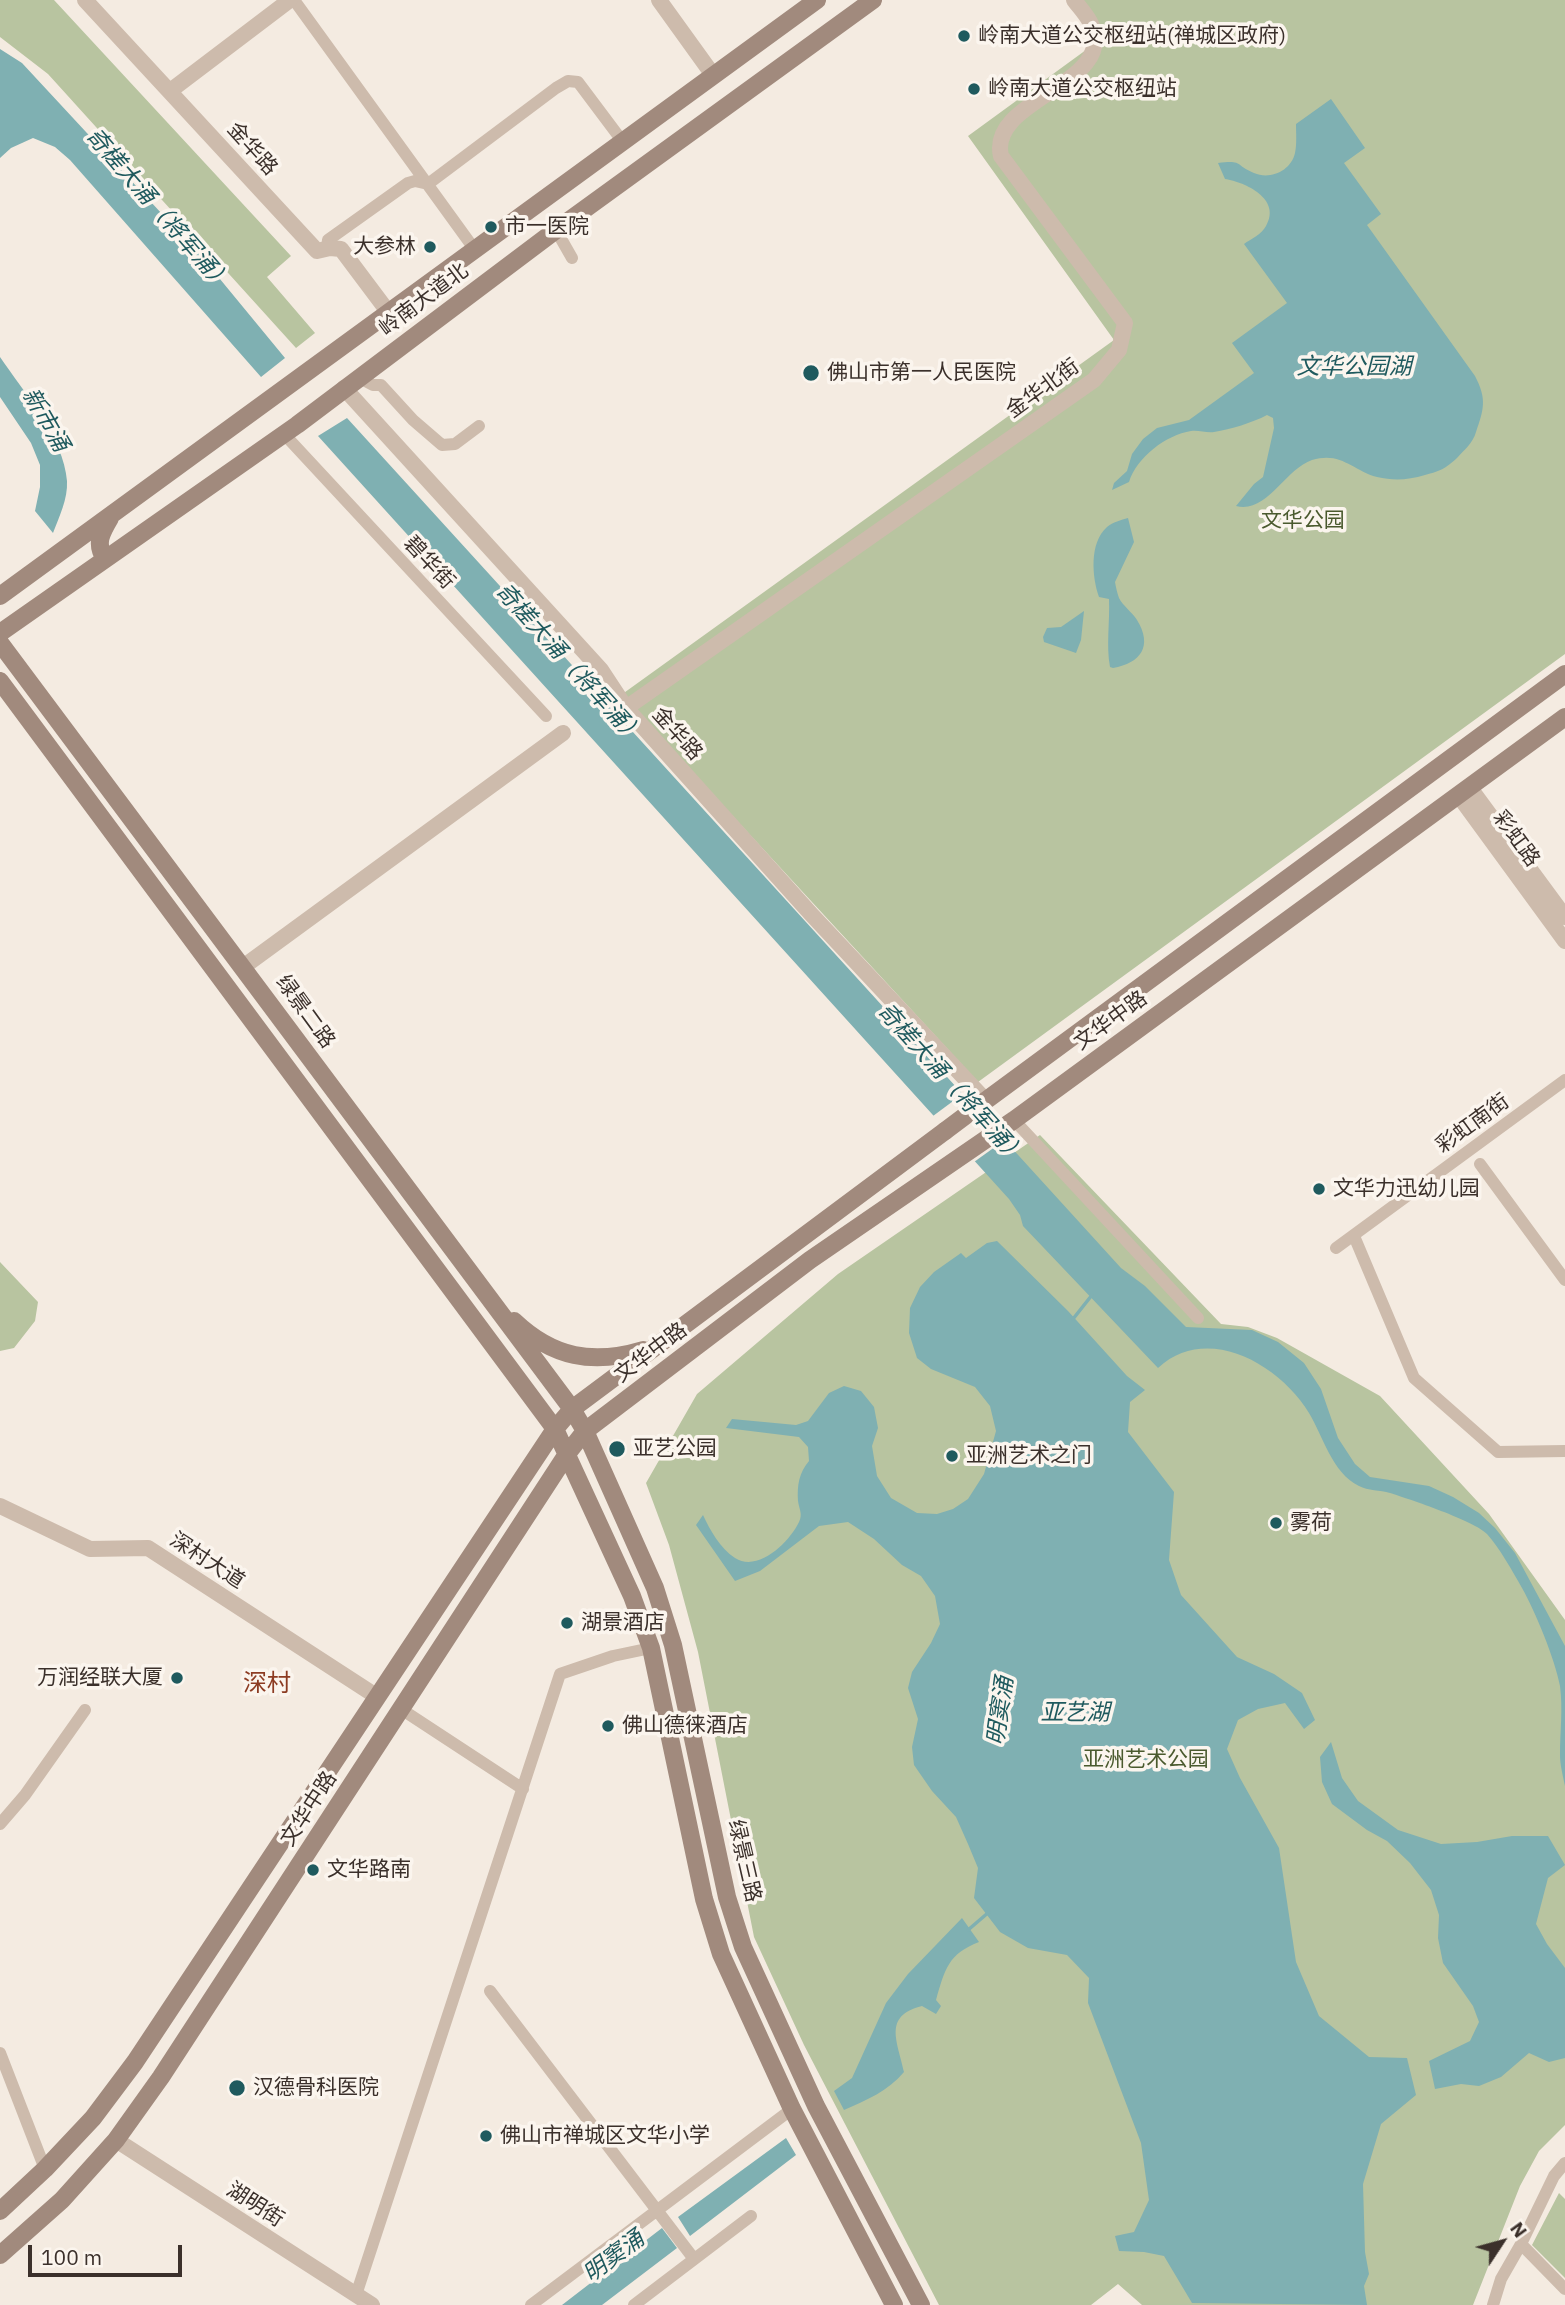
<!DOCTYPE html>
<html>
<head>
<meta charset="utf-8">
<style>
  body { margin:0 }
  #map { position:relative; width:1565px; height:2305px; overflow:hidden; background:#f4ebe1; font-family:"IBM Plex Sans",sans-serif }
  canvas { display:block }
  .north { position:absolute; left:1467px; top:2207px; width:70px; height:70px; -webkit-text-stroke:5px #fbf5ee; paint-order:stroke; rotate:54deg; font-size:19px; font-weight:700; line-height:28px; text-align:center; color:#3b302b }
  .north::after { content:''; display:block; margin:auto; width:24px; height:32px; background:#3b302b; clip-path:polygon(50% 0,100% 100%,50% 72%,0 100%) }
  .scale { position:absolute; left:28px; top:2245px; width:154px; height:32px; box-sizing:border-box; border:4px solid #3b302b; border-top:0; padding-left:9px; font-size:21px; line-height:24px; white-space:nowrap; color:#3b302b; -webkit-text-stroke:5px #fbf5ee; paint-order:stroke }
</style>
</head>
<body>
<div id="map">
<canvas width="1565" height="2305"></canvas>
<div class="north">N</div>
<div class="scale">100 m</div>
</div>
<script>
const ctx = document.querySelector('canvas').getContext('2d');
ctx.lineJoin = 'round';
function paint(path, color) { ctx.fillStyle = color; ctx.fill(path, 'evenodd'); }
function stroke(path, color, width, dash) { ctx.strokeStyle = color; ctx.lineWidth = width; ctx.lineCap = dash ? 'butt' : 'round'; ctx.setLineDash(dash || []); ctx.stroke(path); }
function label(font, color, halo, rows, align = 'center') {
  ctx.font = font + ' "IBM Plex Sans","Noto Sans SC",sans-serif'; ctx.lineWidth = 7; ctx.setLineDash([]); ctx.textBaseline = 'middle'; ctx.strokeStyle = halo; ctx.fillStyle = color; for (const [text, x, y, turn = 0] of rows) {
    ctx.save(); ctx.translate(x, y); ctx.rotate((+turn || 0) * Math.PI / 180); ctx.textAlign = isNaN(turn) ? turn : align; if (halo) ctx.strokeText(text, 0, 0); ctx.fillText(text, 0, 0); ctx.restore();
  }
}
paint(new Path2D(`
  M0,0H54L291,256L267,277L315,333L296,348L48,74L0,37Z
  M1080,0H1565V654L978,1082L621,695L1114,340L968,136L1101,39Z
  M1040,1135L1221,1324L1248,1327L1277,1338L1380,1396L1489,1514L1565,1620V2125L1539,2151L1520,2186L1473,2305H1142L1118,2284L1091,2305H939L804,2045L754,1937L698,1652L669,1545L646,1483L697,1394L838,1274Z
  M0,1262L38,1302L35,1321L14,1348L0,1351Z
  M1559,2193L1565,2199V2278L1532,2245Z`), '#b8c4a0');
paint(new Path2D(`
  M0,49L22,63L201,256L285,358L261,377L70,160L55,147L33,138L11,148L0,158Z
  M1331,99L1365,148L1344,163L1381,214L1367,225L1475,376C1487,399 1484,409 1476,432C1473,443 1464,450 1457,458C1445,469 1440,471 1425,475C1408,480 1394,481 1377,477C1352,470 1341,451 1312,460C1285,469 1267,514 1236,506L1254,484L1263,477L1274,428L1273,418L1267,415C1252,423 1231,429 1214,432C1206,433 1199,430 1191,431C1166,435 1137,457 1129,482L1112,490L1114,483L1127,471L1132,454L1143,439L1157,428L1189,420L1254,373L1232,343L1287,303L1244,244C1251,239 1262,234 1266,226C1282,199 1245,182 1225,179L1218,163C1244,160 1234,165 1254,173C1270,180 1291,171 1295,153C1297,144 1296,133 1296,124Z
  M0,357C23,391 64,438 67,481C68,499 59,517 53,533L35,511L40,487V465L31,443L0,397Z
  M347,418L1121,1268L1145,1286L1186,1327L1252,1330L1278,1342L1304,1363L1321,1389L1338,1438L1355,1464L1370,1477L1429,1486L1453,1497L1479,1513L1495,1528L1515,1553L1565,1646V1786C1563,1776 1560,1765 1560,1755C1560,1732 1563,1709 1560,1686C1555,1659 1535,1611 1522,1588C1513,1572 1499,1547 1487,1534C1475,1521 1409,1499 1390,1493C1380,1490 1368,1491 1359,1486C1332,1473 1323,1436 1309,1413C1279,1364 1207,1323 1158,1368L1023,1226L1020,1215L1009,1199L318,436Z
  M1128,518L1134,542L1115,582C1116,587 1117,593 1119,598C1123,606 1132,612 1137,620C1153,646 1141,663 1113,668L1110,667C1106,645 1110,622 1109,599L1099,597C1092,577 1089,543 1107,527C1113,522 1121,520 1128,518Z
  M1084,611L1081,640L1076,653L1044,642L1043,637L1047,628L1061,627Z
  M997,1241L1068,1311L1127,1376L1145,1390L1130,1402L1128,1432L1174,1492L1169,1560L1181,1595L1237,1657L1274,1674L1302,1693L1315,1720L1304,1729L1285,1703L1258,1709L1238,1720L1227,1749L1240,1778L1279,1848L1296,1962L1319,2016L1369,2057L1407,2058L1416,2095L1381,2124L1363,2184L1365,2252L1369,2274L1364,2286L1367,2305L1192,2303L1164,2256L1144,2252L1119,2251L1115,2236L1134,2232L1149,2200L1141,2143L1088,2003L1089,1978L1067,1955L1028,1948L1000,1932L974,1898L978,1868L968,1844L956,1817L932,1791L914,1765L912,1747L918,1719L908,1688L912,1672L931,1643L940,1624L935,1596L921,1576L902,1565L874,1539L848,1522L819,1526L760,1571L735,1581L696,1525L703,1515C710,1530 720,1548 735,1558C759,1573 790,1541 799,1522C803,1514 799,1509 798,1501C797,1485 799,1473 809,1461L808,1447L799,1437L726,1428L732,1419L796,1425L808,1421L829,1393L844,1386L861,1391L874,1407L878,1428L872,1446L877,1476L891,1498L917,1513L937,1514L953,1509L968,1499L984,1474L996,1431L990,1406L975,1387L931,1369L917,1358L909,1333L910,1308L920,1287L934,1272L961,1253L966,1258L987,1243Z
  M1331,1742L1342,1778L1358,1801L1398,1830L1441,1844L1477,1842L1512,1836H1548L1565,1865L1548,1878L1536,1924L1547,1944L1565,1968V2058L1549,2062L1529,2053L1501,2077L1479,2086L1461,2084L1435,2089L1429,2061L1470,2041L1479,2022L1473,2006L1443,1963L1438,1938L1439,1915L1431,1890L1410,1863L1387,1841L1367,1830L1332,1804L1322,1782L1320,1757Z
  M962,1918L979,1942C948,1954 945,1969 936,2000L941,2006L936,2014L922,2006C882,2016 898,2042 904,2072C888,2091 867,2100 844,2110L834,2091L852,2078L886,2003L908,1974Z
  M786,2138L796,2155L690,2236L678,2217Z
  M662,2228L677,2248L602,2305H562Z`), '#7fb0b2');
paint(new Path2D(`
  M964,1093L1006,1139L974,1162L933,1116Z`), '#f4ebe1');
stroke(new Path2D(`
  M1073,1319L1092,1295
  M968,1930L989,1912`), '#7fb0b2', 3.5);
stroke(new Path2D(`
  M294,0L475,250
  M428,184L556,88L568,81L578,82L623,142
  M556,230L572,258
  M327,248L328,240L408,183L415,181L428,184
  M358,377L373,385H381L413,420L442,445L455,444L479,426
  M284,434L546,716
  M1014,1120L1198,1318
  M1480,1164L1565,1280
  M1354,1236L1414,1378L1498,1452L1565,1451
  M1336,1248L1565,1080
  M401,1709L523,1789
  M0,1824L25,1795L85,1710
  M490,1991L694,2259
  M0,2053L45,2169
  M1521,2244L1565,2289
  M356,2295L560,1674L613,1656L651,1648
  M531,2305L792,2109
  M634,2305L751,2216
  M1493,2305L1501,2279L1521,2244L1554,2176L1565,2163`), '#cdbbac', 12);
stroke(new Path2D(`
  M85,0L317,251L330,248L341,249L389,313
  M659,0L713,75
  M170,91L290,0
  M344,388L601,670L626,708L811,914L986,1101
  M626,708L1094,380L1119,350L1125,323L1001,156C987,98 1122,84 1090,22C1086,14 1079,7 1074,0
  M1470,788L1565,917
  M1459,796L1565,941
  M243,967L563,733
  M0,1506L90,1549L148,1548L376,1696
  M116,2140L372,2305`), '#cdbbac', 16);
stroke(new Path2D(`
  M105,559C95,544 101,533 110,518
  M0,596L817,0
  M0,633L297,425L556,230L873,0
  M0,643L572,1409L585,1431L655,1588L673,1645L727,1897L743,1947L816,2106L921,2305
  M0,681L555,1429L632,1596L651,1648L704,1899L721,1954L792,2109L894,2305
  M977,1107L1565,674
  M514,1321C553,1358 593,1365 643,1350
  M0,2211L45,2169L93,2118L135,2062L555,1429L572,1409L945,1131
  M0,2255L62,2200L116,2140L161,2077L567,1454L585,1431L810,1260L1014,1120L1565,717`), '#a18a7d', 18);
stroke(new Path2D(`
  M945,1131L977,1107`), '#a18a7d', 18);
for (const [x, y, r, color] of [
  [964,36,7,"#1f5a5e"],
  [974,89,7,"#1f5a5e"],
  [491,227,7,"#1f5a5e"],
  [430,247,7,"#1f5a5e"],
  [811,373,9,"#1f5a5e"],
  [1319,1189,7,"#1f5a5e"],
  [617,1449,9,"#1f5a5e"],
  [952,1456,7,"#1f5a5e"],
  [1276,1523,7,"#1f5a5e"],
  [567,1623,7,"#1f5a5e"],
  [177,1678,7,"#1f5a5e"],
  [608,1726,7,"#1f5a5e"],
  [313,1870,7,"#1f5a5e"],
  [237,2088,9,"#1f5a5e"],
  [486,2136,7,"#1f5a5e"]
]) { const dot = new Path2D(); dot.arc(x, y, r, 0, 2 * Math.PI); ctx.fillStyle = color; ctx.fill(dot); stroke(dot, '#fbf5ee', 2.5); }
label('21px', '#3b302b', '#fbf5ee', [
  ["岭南大道公交枢纽站(禅城区政府)",978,36],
  ["岭南大道公交枢纽站",988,89],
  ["市一医院",505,227],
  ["大参林",416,247,"right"],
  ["佛山市第一人民医院",827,373],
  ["文华力迅幼儿园",1333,1189],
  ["亚艺公园",633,1449],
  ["亚洲艺术之门",966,1456],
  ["雾荷",1290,1523],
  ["湖景酒店",581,1623],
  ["万润经联大厦",163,1678,"right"],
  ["佛山德徕酒店",622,1726],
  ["文华路南",327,1870],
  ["汉德骨科医院",253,2088],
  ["佛山市禅城区文华小学",500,2136]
], 'left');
label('21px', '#3b302b', '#fbf5ee', [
  ["金华路",252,149,48],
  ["岭南大道北",424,300,-37],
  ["金华北街",1043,389,-36],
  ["碧华街",429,563,47],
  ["金华路",677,734,48],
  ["彩虹路",1516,839,54],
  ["绿景二路",305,1012,54],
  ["文华中路",1111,1021,-36],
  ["彩虹南街",1473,1124,-36],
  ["文华中路",651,1353,-37],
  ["深村大道",207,1561,33],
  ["文华中路",309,1809,-57],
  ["绿景三路",744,1861,77],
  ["湖明街",255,2205,33]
]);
label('21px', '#4a5a2e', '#fbf5ee', [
  ["文华公园",1303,521],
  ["亚洲艺术公园",1146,1760]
]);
label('italic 23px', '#1f5a5e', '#fbf5ee', [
  ["奇槎大涌（将军涌）",158,210,49],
  ["文华公园湖",1354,367],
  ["新市涌",45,420,60],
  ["奇槎大涌（将军涌）",569,664,48],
  ["奇槎大涌（将军涌）",951,1084,48],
  ["明窦涌",1001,1711,-82],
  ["亚艺湖",1075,1713],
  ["明窦涌",614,2257,-37]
]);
label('24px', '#8c3b22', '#fbf5ee', [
  ["深村",267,1684]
]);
</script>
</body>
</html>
